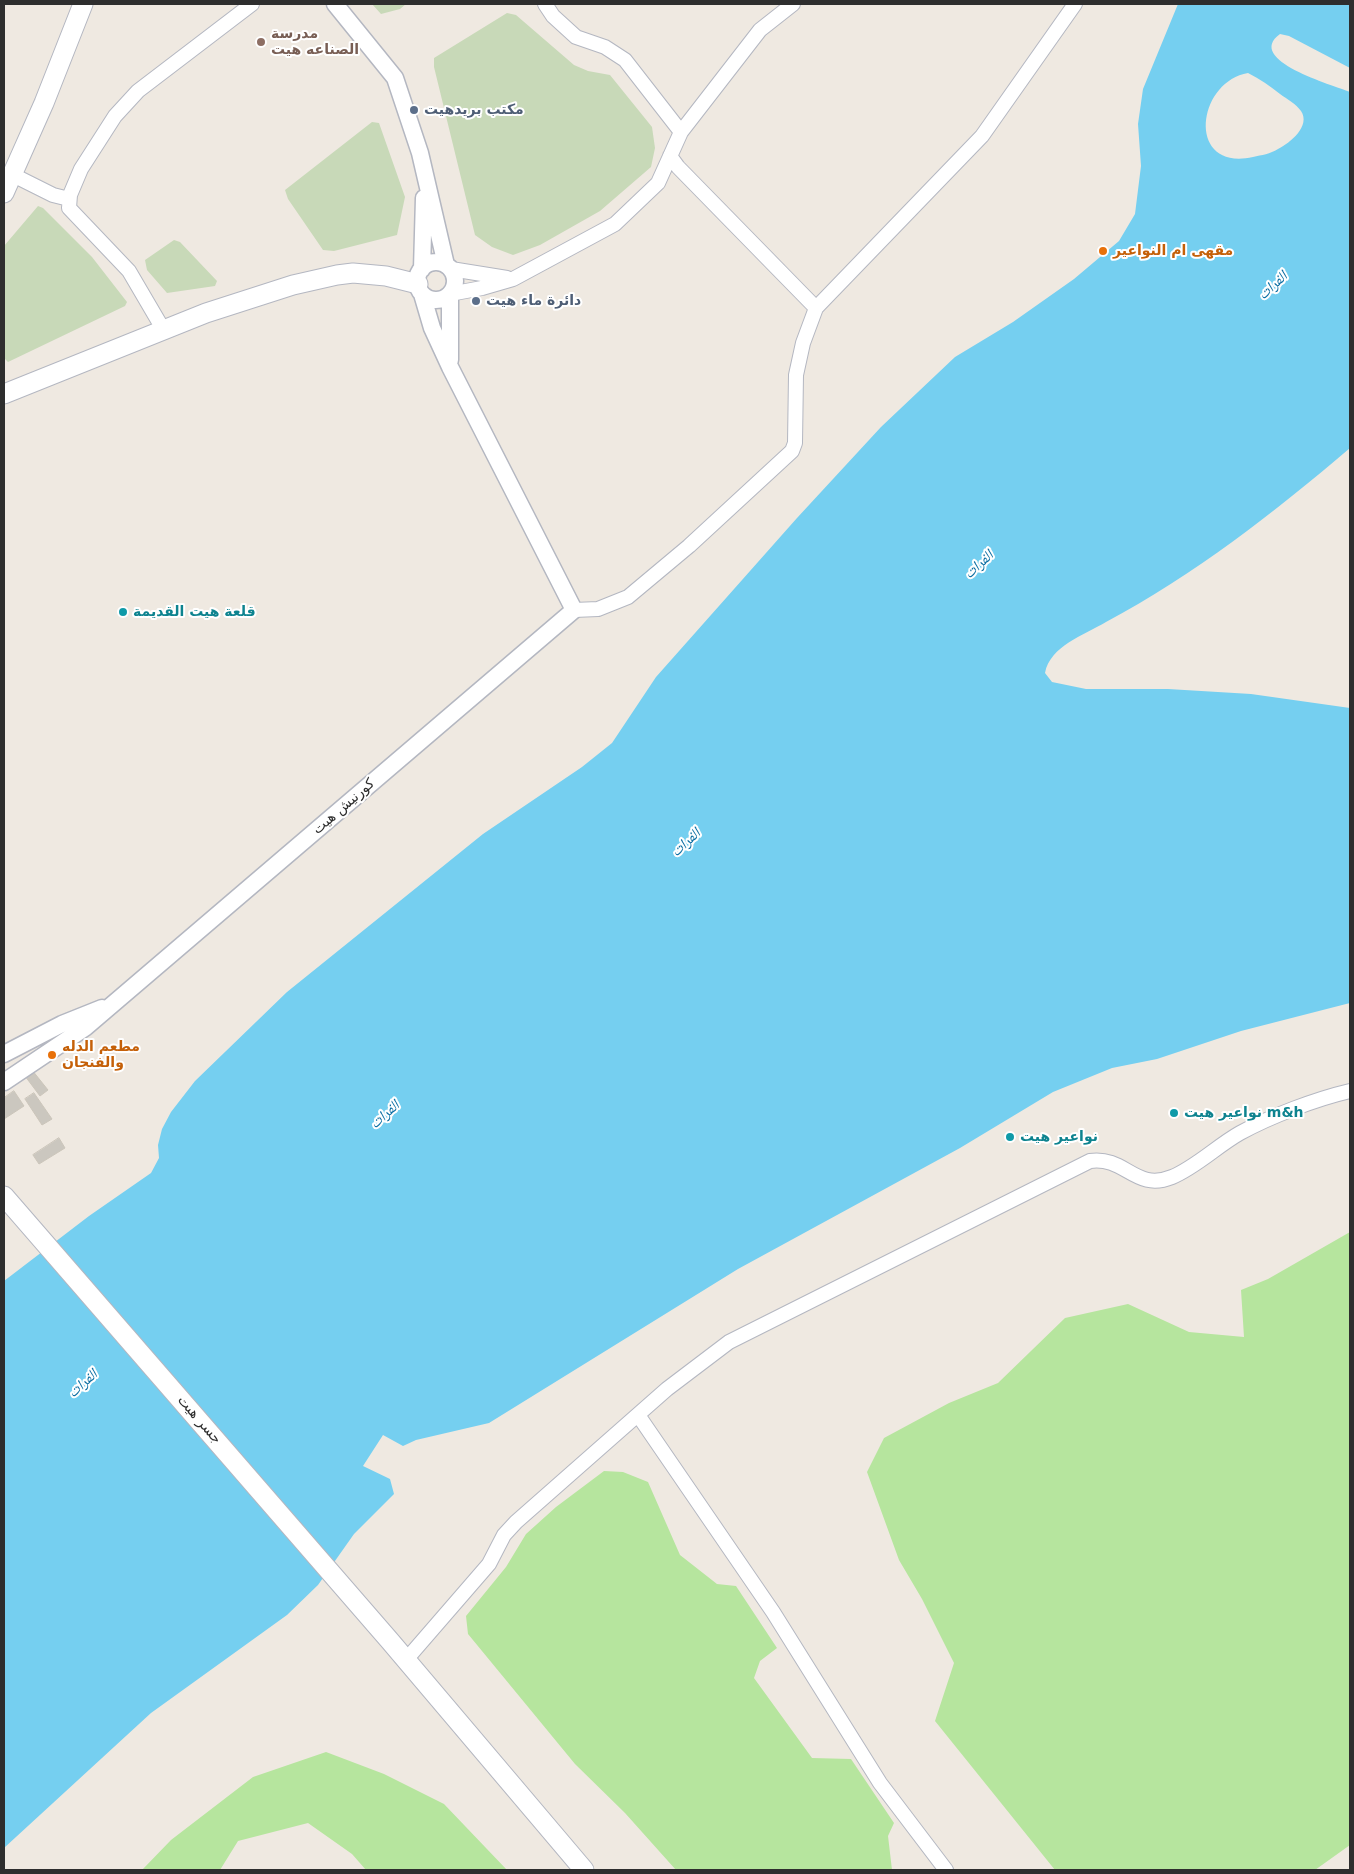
<!DOCTYPE html>
<html>
<head>
<meta charset="utf-8">
<style>
  body { margin:0 }
  #map { position:relative; width:1354px; height:1874px; overflow:hidden; background:#efe9e1; font-family:"DejaVu Sans",sans-serif }
  canvas { display:block }
  .frame { position:absolute; inset:0; border:5px solid #2e2e2e; pointer-events:none }
</style>
</head>
<body>
<div id="map">
<canvas width="1354" height="1874"></canvas>
<div class="frame"></div>
</div>
<script>
const ctx = document.querySelector('canvas').getContext('2d');
ctx.lineJoin = 'round';
function paint(path, color) { ctx.fillStyle = color; ctx.fill(path, 'evenodd'); }
function stroke(path, color, width, dash) { ctx.strokeStyle = color; ctx.lineWidth = width; ctx.lineCap = dash ? 'butt' : 'round'; ctx.setLineDash(dash || []); ctx.stroke(path); }
function label(font, color, halo, rows, align = 'center') {
  ctx.font = font + ' "DejaVu Sans","Noto Naskh Arabic",sans-serif'; ctx.lineWidth = 4; ctx.setLineDash([]); ctx.textBaseline = 'middle'; ctx.strokeStyle = halo; ctx.fillStyle = color; for (const [text, x, y, turn = 0] of rows) {
    ctx.save(); ctx.translate(x, y); ctx.rotate((+turn || 0) * Math.PI / 180); ctx.textAlign = isNaN(turn) ? turn : align; if (halo) ctx.strokeText(text, 0, 0); ctx.fillText(text, 0, 0); ctx.restore();
  }
}
paint(new Path2D(`
  M1350,1232V1845L1315,1870H1055L935,1721L954,1663L922,1599L899,1560L867,1472L884,1438L949,1403L998,1383L1065,1318L1128,1304L1189,1332L1244,1337L1241,1290L1268,1279Z
  M604,1471L623,1472L648,1482L680,1555L717,1584L736,1586L777,1648L760,1661L754,1678L812,1758L851,1759L894,1823L888,1836L892,1870H676L625,1813L575,1764L468,1634L466,1616L506,1567L526,1534L556,1507Z
  M326,1752L384,1774L444,1804L507,1870H366L352,1854L308,1823L238,1841L220,1870H142L171,1840L253,1777Z`), '#b6e59e');
paint(new Path2D(`
  M372,4H406L400,9L381,14Z
  M507,13L516,15L574,65L588,71L610,75L652,127L655,148L651,167L600,211L540,245L513,255L492,247L475,235L434,67V58Z
  M372,122L379,123L405,197L397,235L334,251L323,250L288,199L285,190Z
  M38,206L43,208L92,257L127,302L125,306L8,362L4,358V246Z
  M174,240L180,242L217,281L215,286L167,293L147,270L145,260Z`), '#c8d9b8');
paint(new Path2D(`
  M1178,4H1350V68L1289,36L1280,34C1244,60 1333,85 1350,92V448C1275,512 1194,575 1106,622C1084,635 1050,646 1045,673L1052,682L1086,689H1168L1251,694L1350,708V1003L1241,1031L1157,1059L1112,1068L1053,1092L960,1148L738,1269L489,1423L416,1440L403,1446L383,1435L363,1466L390,1479L394,1494L354,1534L318,1585L287,1615L151,1713L4,1848V1281L89,1216L151,1173L159,1158L158,1145L162,1129L171,1112L195,1081L287,992L483,834L582,767L612,743L656,677L797,518L881,427L955,357L1013,322L1074,279L1119,241L1135,214L1141,166L1138,124L1143,89ZM1248,73C1260,79 1270,86 1280,94C1287,99 1296,104 1301,111C1311,126 1290,143 1278,149C1270,154 1262,155 1253,157C1186,172 1196,82 1248,73Z`), '#75cff0');
const building = new Path2D(`
  M32,1070L48,1090L40,1096L25,1076Z
  M14,1091L24,1106L4,1119V1098Z
  M34,1093L52,1119L42,1125L25,1099Z
  M59,1138L65,1148L39,1164L33,1155Z`);
paint(building, '#cbc7bf');
stroke(building, '#cbc5ba', 1);
const minor = new Path2D(`
  M545,4L553,16L576,37L605,47L625,60L681,132
  M13,175L53,195L69,199
  M451,269L507,278
  M450,294L482,288L513,279L615,224L658,183L681,132L760,30L793,4
  M816,308L982,136L1075,4
  M163,329L129,271L69,208L70,195L81,169L115,116L138,91L252,4
  M574,610L598,609L628,597L689,546L792,451L795,443L796,375L803,343L816,308L678,167L670,156
  M638,1415L773,1612L880,1783L946,1870
  M405,1661L489,1564L504,1535L516,1522L667,1389L729,1342L1090,1161C1126,1156 1135,1192 1172,1177C1196,1167 1217,1146 1240,1133C1271,1116 1316,1099 1350,1091`);
const tertiary = new Path2D(`
  M335,4L395,78L420,153L446,265
  M417 281a19 19 0 1 1 38 0a19 19 0 1 1-38 0Z
  M422,269L424,198
  M450,360V294
  M4,1054L62,1024L102,1008
  M4,1082L86,1027L574,610L450,367L432,328L422,294`);
const secondary = new Path2D(`
  M4,193L44,103L83,4
  M4,394L206,313L293,285L337,275L353,273L386,276L418,284
  M4,1196L390,1641L584,1870`);
stroke(minor, '#b4b7c1', 16);
stroke(tertiary, '#b4b7c1', 19);
stroke(secondary, '#b4b7c1', 21);
stroke(minor, '#fff', 14);
stroke(tertiary, '#fff', 16);
stroke(secondary, '#fff', 19);
for (const [x, y, r, color] of [
  [261,42,5,"#8d6e63"],
  [414,110,5,"#5c6f8a"],
  [1103,251,5,"#e8710a"],
  [476,301,5,"#5c6f8a"],
  [123,612,5,"#0f9aa8"],
  [52,1055,5,"#e8710a"],
  [1174,1113,5,"#0f9aa8"],
  [1010,1137,5,"#0f9aa8"]
]) { const dot = new Path2D(); dot.arc(x, y, r, 0, 2 * Math.PI); ctx.fillStyle = color; ctx.fill(dot); stroke(dot, '#fff', 2); }
label('bold 14px', '#785e54', '#fff', [
  ["مدرسة",271,34],
  ["الصناعه هيت",271,50]
], 'left');
label('bold 14px', '#4e5e75', '#fff', [
  ["مكتب بريدهيت",424,110],
  ["دائرة ماء هيت",486,301]
], 'left');
label('bold 14px', '#c56008', '#fff', [
  ["مقهى ام النواعير",1113,251],
  ["مطعم الدله",62,1047],
  ["والفنجان",62,1063]
], 'left');
label('bold 14px', '#0d838f', '#fff', [
  ["قلعة هيت القديمة",133,612],
  ["نواعير هيت m&h",1184,1113],
  ["نواعير هيت",1020,1137]
], 'left');
label('14px', '#2e2e2e', '#fff', [
  ["كورنيش هيت",344,807,-41],
  ["جسر هيت",199,1420,49]
]);
label('italic 15px', '#0d6fa3', '#fff', [
  ["الفرات",1273,286,-43],
  ["الفرات",979,565,-43],
  ["الفرات",686,843,-43],
  ["الفرات",385,1115,-42],
  ["الفرات",83,1384,-42]
]);
</script>
</body>
</html>
